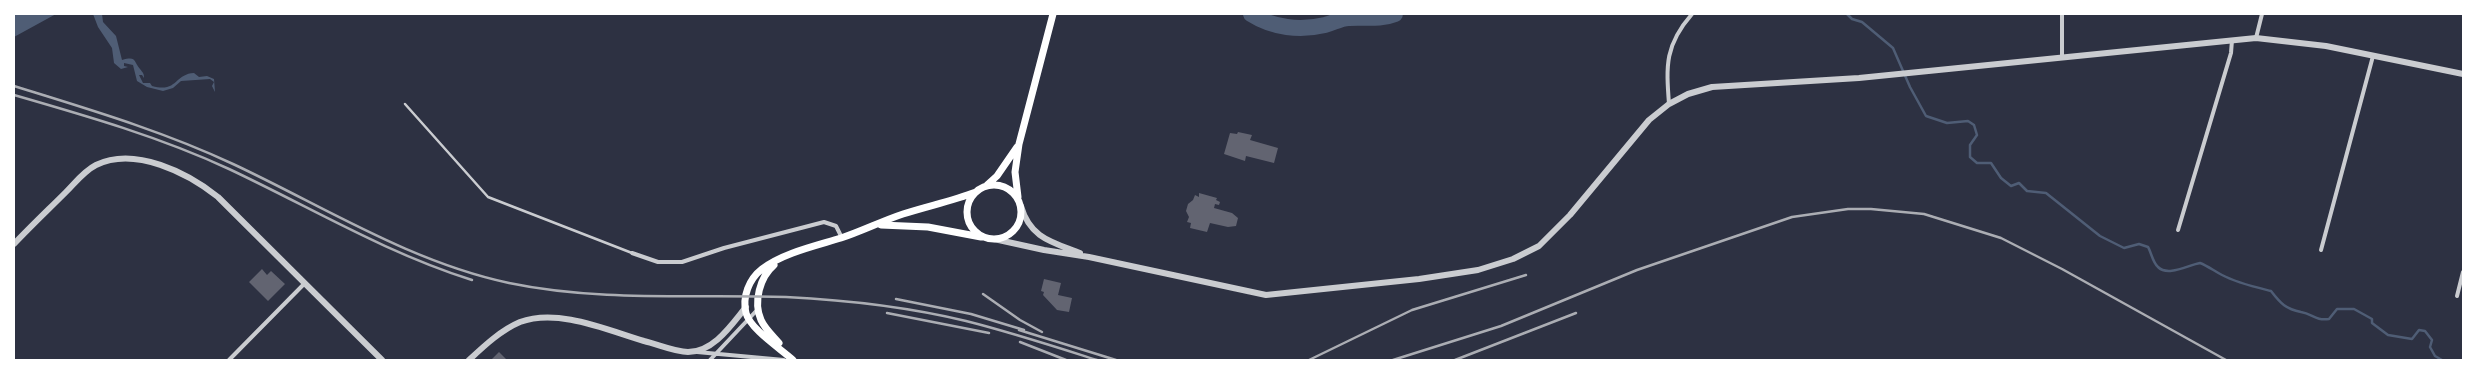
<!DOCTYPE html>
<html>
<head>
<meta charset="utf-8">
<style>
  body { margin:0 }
  #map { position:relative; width:2477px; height:374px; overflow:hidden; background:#2d3142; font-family:"Open Sans",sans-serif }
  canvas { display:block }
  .frame { position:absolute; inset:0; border:15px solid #fff; pointer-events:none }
</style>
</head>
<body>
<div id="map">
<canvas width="2477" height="374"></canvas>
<div class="frame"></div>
</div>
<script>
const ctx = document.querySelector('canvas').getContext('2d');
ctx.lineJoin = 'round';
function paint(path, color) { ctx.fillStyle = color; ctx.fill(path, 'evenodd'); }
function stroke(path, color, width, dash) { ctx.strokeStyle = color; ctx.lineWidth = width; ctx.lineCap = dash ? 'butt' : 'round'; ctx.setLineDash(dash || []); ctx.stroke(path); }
paint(new Path2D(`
  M14,14H56L14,37Z
  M93,14H102L103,22L116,36L122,60C137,56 133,61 140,69C143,73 144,73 144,78L142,75H139L143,83H150L152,86C178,93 174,74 194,73L199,77L207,76L214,79L215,92L212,86L214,82L210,79L181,81L173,88L163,91L147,87L137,81L133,65L124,63V66L128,67L121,69L114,63L112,48L98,27Z`), '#4f5d75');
stroke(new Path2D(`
  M1847,14L1852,19L1862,22L1893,48L1910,87L1926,116L1947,123L1968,121L1974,125L1977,135L1970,145V157L1977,163H1991L2001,178L2011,186L2019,183L2027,191L2046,193L2100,236L2124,248L2139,244L2148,247C2151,252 2153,263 2158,267C2168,277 2188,265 2200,263C2208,266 2214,271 2222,275C2237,283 2255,287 2271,291C2281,304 2286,309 2301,312C2313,314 2315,321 2329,319L2337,309H2354L2372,319V323L2388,335L2412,339L2419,330L2425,331L2432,340L2430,347L2435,356L2442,360`), '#4f5d75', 2.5);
stroke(new Path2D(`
  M1251,14C1273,28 1300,31 1325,25C1333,23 1341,18 1349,18C1365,17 1380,20 1395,14`), '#4f5d75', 16);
paint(new Path2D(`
  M1238,132L1252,135L1250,140L1278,148L1274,163L1246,156L1245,161L1224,154L1230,133L1237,134Z
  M1199,193L1217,198L1216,200L1220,202L1219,205L1215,204L1214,208L1232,213L1238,218L1236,226L1228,227L1210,223L1207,232L1190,228L1191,223L1187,222L1189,217L1186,211L1188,204L1193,200L1195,195L1199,197Z
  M262,269L267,275L271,271L285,284L268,301L249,282Z
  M1044,279L1061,283L1058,295L1072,298L1069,312L1057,310L1043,295L1044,292L1041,291Z
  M499,352L507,360H491Z`), '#626471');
stroke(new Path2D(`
  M405,104L488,197L632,253`), '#caccd0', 2.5);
stroke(new Path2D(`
  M2062,14V58
  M2256,38L2262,14
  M1669,104C1666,65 1665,45 1692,14
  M2178,230L2231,53L2232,40
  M2321,250L2373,56
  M632,253L658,262H682L724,248L824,222L836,226L842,238
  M2457,296L2463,272
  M697,352L784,360
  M229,360L304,284
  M710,360L758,309`), '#caccd0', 4);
stroke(new Path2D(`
  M1021,206C1030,238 1052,242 1080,253
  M994,239L1044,250L1089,257L1266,295L1419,279L1478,270L1513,259L1539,246L1570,215L1649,120L1669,104L1688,94L1712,87L1859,78L2256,38L2326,46L2463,74
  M14,244C31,226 49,209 66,192C75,183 84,171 96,165C135,146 188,173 218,197L382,360
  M469,360C484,346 501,330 520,322C558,308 607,330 644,341C657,344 675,352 688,352C714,352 732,324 746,307`), '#caccd0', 6);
stroke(new Path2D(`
  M967 212a27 27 0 1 1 54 0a27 27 0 1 1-54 0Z
  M987,185L997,176L1017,147
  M1018,197L1015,172L1019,144L1053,14
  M881,225L928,227L981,237
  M774,265C760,277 753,302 761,320C765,329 773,336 779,343
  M793,360C781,349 750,329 746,313C742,297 749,279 762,269C783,253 815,246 841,238C862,231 882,221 903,214C928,206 952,201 976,192`), '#fff', 7);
stroke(new Path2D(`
  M14,86C88,109 163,131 233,164C323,206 410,262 509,283C600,302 694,294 786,297C846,300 908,307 966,321C1010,332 1053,346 1097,360
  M14,95C87,116 160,137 229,169C310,207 386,253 472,280
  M983,294L1020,320L1042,332
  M896,299L971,314L1024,330
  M887,313L989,333
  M1019,330L1116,360
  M1020,342L1066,360
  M1309,360L1412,310L1526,275
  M1393,360L1501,326L1637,270L1792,217L1848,209H1871L1924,214L2001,238L2062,269L2226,360
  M1455,360L1576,313`), '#abadb3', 2.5);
</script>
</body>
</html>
